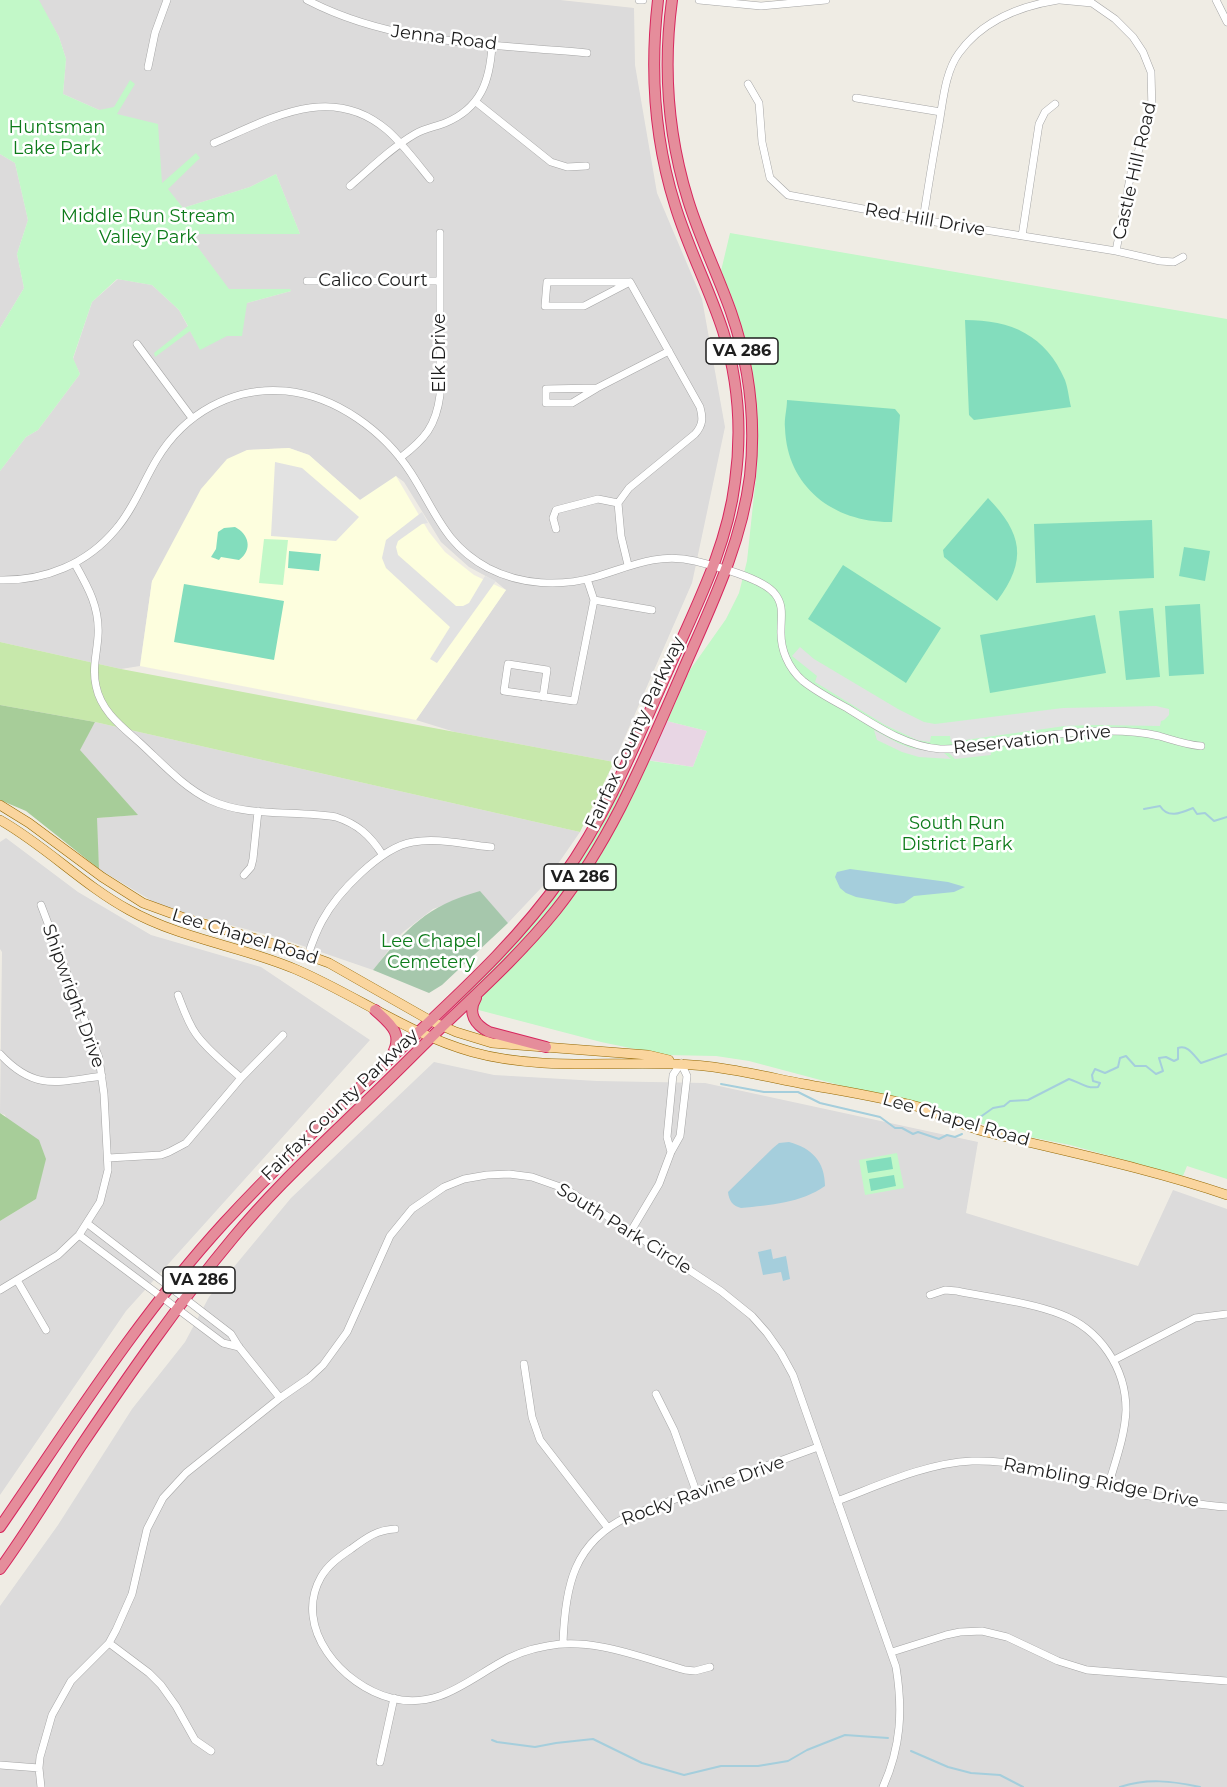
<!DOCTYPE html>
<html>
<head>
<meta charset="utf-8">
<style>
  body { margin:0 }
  canvas { display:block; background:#efece4 }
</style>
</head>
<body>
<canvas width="1227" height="1787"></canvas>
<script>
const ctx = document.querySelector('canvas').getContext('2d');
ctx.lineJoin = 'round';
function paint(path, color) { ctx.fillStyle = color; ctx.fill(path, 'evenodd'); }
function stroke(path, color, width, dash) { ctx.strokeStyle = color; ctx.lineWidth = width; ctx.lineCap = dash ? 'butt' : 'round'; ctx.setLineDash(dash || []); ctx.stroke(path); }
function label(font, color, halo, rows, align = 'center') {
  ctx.font = font + ' Montserrat,sans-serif'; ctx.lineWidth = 5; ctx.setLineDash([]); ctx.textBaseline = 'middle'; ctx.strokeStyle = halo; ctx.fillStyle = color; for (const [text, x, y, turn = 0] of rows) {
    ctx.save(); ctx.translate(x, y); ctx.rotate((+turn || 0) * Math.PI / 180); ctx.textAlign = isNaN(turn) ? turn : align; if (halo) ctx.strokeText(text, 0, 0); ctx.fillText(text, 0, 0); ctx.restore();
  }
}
paint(new Path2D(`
  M38,0H560L634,8L635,65L657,193L702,299L725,427L692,583L614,762L455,732L416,720L506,590L495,581L469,567L441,542L404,482L396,476L360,500L309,455L289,448L247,450L152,581L140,666L121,669L0,642V471L26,437L38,430L80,374L73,359L92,302L118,279L152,285L179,310L200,349L227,335L247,303L291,291L290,289H228L188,234H300L276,174L250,187L183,208L162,184L116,115L99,110L63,94L66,59L59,37Z
  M0,154L15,163L28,220L17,254L24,288L0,328Z
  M95,722L580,832L542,887L508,923L480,892L433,909L402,933L373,970L280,938L162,907L99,869L96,818L137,815L79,750Z
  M6,838L78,892L151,935L261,967L370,1040L126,1311L0,1495V1221L36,1199L5,1115L0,1113L2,952L0,949V842Z
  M434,1062L494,1075L597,1081L705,1083L978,1142L966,1213L1138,1266L1173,1190L1227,1209V1787H0V1606L58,1525L132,1409L185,1342L209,1297L291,1198Z`), '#dcdbdb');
paint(new Path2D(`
  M667,721L707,731L693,767L648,760Z`), '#e8d6e4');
paint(new Path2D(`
  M289,448L309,455L360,500L396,476L429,532L445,552L474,575L506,590L416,720L140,666L152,581L201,489L227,459L247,450Z`), '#fdfede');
paint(new Path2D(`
  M0,642L121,669L614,762L580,832L95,722L0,705Z`), '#c7e8ab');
paint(new Path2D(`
  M0,705L95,722L80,750L138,815L97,818L99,869L26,811L0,800Z
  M0,1113L39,1140L46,1159L36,1199L0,1221Z`), '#a7cd99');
paint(new Path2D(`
  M480,891L508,923L442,985L429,993L373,970C407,928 426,906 480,891Z`), '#a6c7ac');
paint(new Path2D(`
  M0,0H39L59,37L66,59L63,94L99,110L114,107L130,80L135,84L117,114L158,124L162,183L196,153L200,158L168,189L183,208L250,187L276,174L300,234H188L229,289H290L291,291L247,303L242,336H227L200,350L190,331L155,357L154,353L188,326L179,310L152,285L117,279L92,302L73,358L80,374L38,430L26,437L0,471V328L24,288L17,254L28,220L15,163L0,154Z
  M730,233L1227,319V1179L1187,1166L1183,1176L1070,1145L1005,1132L925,1104L858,1090L749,1061L716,1056L664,1055L601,1042L444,1001L530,915L592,842L638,759L693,767L707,731L667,721L690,670L726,619L739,593L747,561L757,467V426L751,371L737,311L721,271Z
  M264,539L288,540L283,585L259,583Z
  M897,1153L904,1188L865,1195L859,1160Z`), '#c2f8c8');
paint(new Path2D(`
  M965,320C1011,320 1046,335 1065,380C1068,388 1069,399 1071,407L974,420L969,415Z
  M787,400L895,409L900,415L892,522C835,523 787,488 785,428C784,419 787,409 787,400Z
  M988,498C1022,533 1028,560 997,601L944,557L943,550Z
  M1152,520L1154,578L1036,583L1034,524Z
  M235,527C249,534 253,550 239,560L221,557L219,560L211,557L216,549L218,532L224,528Z
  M1184,547L1210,551L1205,581L1179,576Z
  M289,551L321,554L319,571L288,568Z
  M843,565L941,628L906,683L808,619Z
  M184,584L284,601L274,660L174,642Z
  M1200,604L1204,674L1169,676L1165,606Z
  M1153,608L1160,677L1126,680L1119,611Z
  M1095,615L1106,673L990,693L980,635Z
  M891,1157L893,1169L868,1173L866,1161Z
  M894,1175L896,1186L871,1191L869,1179Z`), '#83ddbd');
paint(new Path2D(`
  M275,462L302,468L359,517L336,541L271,536Z
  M422,512L428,523L422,524L398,541L396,547L398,555L456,606H463L469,603L485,576L496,581L437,663L430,659L450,627L386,568L382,558L386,540Z
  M800,647L814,659L898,709L924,722L935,724L1063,708L1156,706L1169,709V715L1164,720L1161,721L1160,726L1096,725L1065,726L951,742L950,736H931L930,742L917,740L885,725L815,682L817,676L792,656Z
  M874,730L898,743L911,748L944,753L951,759L919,757L902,752L877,740Z
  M990,748L991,755L955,759L949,753Z`), '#e2e2e2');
paint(new Path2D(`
  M850,869L948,882L965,887L954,892L914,896L904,903L896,904L856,897L846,893L840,888L835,877L837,872Z
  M789,1142C812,1148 825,1162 825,1186C801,1203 770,1205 741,1208C733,1206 729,1201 728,1192L773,1148L779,1143Z
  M771,1249L773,1259L786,1256L790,1279L783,1281L781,1272L763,1275L758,1252Z`), '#a5cedc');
stroke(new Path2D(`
  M1144,809L1160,806C1168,819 1181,813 1193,808L1197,814L1205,813L1214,821L1227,817
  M721,1084L764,1092H798L820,1103L880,1117L895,1128H902L913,1134L918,1132L939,1139L947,1135L955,1137L962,1134
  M976,1120L993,1108L1004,1106L1010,1101L1028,1100L1069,1079C1079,1082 1086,1089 1098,1087L1100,1083L1093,1081L1092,1075L1095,1069L1105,1073L1118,1067L1120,1058L1126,1056L1135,1066H1146L1156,1074L1163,1071L1159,1058L1166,1057L1174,1061L1178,1059V1048C1188,1044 1194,1056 1201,1063L1227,1054
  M492,1740L497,1742L535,1747L556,1743L593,1739L642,1763L684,1775L721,1766H758L788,1761L807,1750L845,1735L888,1738
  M911,1751L948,1767L971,1773L1000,1775L1023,1787
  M1120,1787C1147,1778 1172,1781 1200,1787`), '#a5cedc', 2);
const minor = new Path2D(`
  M307,0C393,45 492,44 587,53
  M639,0H643
  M699,0L761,6L826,0
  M1060,0L1092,3L1115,19L1133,37L1143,52L1151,72L1152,111L1131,173L1116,251
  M1216,0L1227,22
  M148,67L155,33L167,0
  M748,84L759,103L762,142L770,178L788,195L923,220L1116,251L1160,261L1174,262L1183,257
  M856,98L941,112
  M476,102L551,162L567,167L586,166
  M214,143C270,119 331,82 387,130C403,144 416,162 430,179
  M350,186C371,168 391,148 415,134C425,128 435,127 445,123C481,108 490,81 492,45
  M923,220C928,188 933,156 939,124C943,101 945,72 959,53C982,21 1020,6 1058,0
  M1022,236L1039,124L1045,112L1055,104
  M307,281H440
  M137,344L192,418
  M597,388L572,403H546V389L597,388L669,351
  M400,458C425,439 436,426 440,395V233
  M556,529L553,518L556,510L598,499L618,503
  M75,564C88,587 100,608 98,636C97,653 92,668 96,686C101,711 121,726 139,742C161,762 183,787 210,800C249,818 294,810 336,817C357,824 370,835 382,854
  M628,565L621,536L618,503L629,488L695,434C703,425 703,418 700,407L630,282H547L545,306H584L630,282
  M0,580C45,581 87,564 116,529C134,508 143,482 157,459C184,414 232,386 286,391C336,396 384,431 411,473C436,512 444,544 488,568C521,585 560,587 595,577C629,567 658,552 695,561C715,566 763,578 775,594C784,605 781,617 781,629C780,649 788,668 803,681C817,692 832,700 847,708C876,726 905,746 940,749C957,750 974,746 991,744C1030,738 1069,731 1108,731C1125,731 1142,732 1159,736C1173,740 1187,745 1201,746
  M594,600L652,610
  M543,697L547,670L508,664L504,691L574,701L594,600L587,579
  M244,875L251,867L253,859L258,811
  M308,955C312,943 316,932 322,921C337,893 381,847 413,842C437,837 466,845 491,847
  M178,995C183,1008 188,1023 196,1034C208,1051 226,1064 241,1078
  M0,1054C34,1091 57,1082 102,1076
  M108,1158L161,1155L169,1152L186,1143L241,1078L283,1035
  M88,1224L231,1334L239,1347L280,1398
  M631,1231L659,1184L671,1152L680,1136L687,1076L681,1063L673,1075L667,1137L671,1152
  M79,1235L223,1343L239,1347
  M17,1280L46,1330
  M0,1290L58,1255L79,1235L100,1202L108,1170L104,1094L99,1058L41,905
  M930,1295L945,1290L957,1291C990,1298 1029,1302 1060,1314C1100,1329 1126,1368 1126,1410C1125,1436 1115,1462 1108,1487
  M1114,1360L1195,1318L1227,1314
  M524,1364L532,1417L540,1440L608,1528
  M656,1394L674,1430L696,1491
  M837,1501C880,1485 926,1463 972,1461C1027,1459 1076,1481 1128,1492C1159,1498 1196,1505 1227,1507
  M395,1529C376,1530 366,1538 351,1549C339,1557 328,1565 321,1577C292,1628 343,1686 391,1698C434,1709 462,1685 496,1665C512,1655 529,1649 547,1646C593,1637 642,1658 685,1670L695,1671L710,1667
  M109,1643L149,1673L161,1685L176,1706L195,1740L211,1751
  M563,1643C565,1587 573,1542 629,1516L818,1447
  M892,1652L946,1635L960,1632L982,1631L1007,1637L1058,1661L1087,1670L1227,1681
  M380,1762L394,1698
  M0,1765L39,1768
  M41,1787L39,1768L40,1757L52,1715L71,1681L109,1643L116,1630L132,1594L147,1529L163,1498L186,1473L280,1398L309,1378L323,1365L347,1332L390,1236L412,1209L444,1187L464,1179L487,1175L509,1174L532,1177L566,1189L721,1291L752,1316L767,1333L781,1353L793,1375L896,1667C903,1710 901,1747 883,1787`);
const major = new Path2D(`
  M0,805L29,823L102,877L143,903L187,919L288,948L329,963L431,1021L456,1032L492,1043L648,1055L669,1060
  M0,820C46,846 83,885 129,910C181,939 241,946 295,969C356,995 408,1034 472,1052C555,1075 643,1055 726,1069C752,1073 778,1079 804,1084C842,1091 881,1097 919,1107C942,1114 963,1126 986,1132C1067,1152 1148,1168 1227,1195`);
const highway = new Path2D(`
  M476,998C467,1013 475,1025 489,1032L546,1047
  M375,1010C390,1024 404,1033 392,1055
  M0,1527C71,1424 139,1316 224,1223C283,1159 347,1100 410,1040C464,989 520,938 563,876C609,812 637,739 669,668C695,608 727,548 735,482C742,432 738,379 723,331C709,288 688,248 675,205C654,138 650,69 658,0
  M0,1569C29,1529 54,1487 81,1446C129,1375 178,1304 233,1238C270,1193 313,1153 355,1112C386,1083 416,1052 447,1022C485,986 523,951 556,910C612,839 645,757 681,675C709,610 741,547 750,476C756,421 749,364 731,312C718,275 700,239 688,200C668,135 663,67 672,0`);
stroke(minor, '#a5a5a5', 8);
stroke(major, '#956903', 10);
stroke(highway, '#d7275e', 12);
stroke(minor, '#fff', 7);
stroke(major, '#fad59e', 9);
stroke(highway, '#e58d9b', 10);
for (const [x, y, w] of [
  [742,351,72],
  [580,877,72],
  [199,1280,72]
]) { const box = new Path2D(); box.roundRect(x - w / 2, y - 13, w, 26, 4.5); ctx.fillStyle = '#fff'; ctx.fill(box); stroke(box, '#1e1e1e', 1.5); }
label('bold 16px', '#1e1e1e', null, [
  ["VA 286",742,351],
  ["VA 286",580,877],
  ["VA 286",199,1280]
]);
label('18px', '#1e1e1e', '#fff', [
  ["Jenna Road",444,38,7],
  ["Castle Hill Road",1135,171,-77],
  ["Red Hill Drive",925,220,10],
  ["Calico Court",373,281],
  ["Elk Drive",440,353,-90],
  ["Fairfax County Parkway",635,733,-65],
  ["Reservation Drive",1032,740,-6],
  ["Lee Chapel Road",245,937,17],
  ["Shipwright Drive",73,996,70],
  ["Fairfax County Parkway",340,1105,-44],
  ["Lee Chapel Road",956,1120,16],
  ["South Park Circle",624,1229,32],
  ["Rambling Ridge Drive",1101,1483,11],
  ["Rocky Ravine Drive",703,1491,-20]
]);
label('18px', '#0d7b1a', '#fff', [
  ["Huntsman",57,128],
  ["Lake Park",57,149],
  ["Middle Run Stream",148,217],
  ["Valley Park",148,238],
  ["South Run",957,824],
  ["District Park",957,845],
  ["Lee Chapel",431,942],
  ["Cemetery",431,963]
]);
</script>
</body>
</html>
